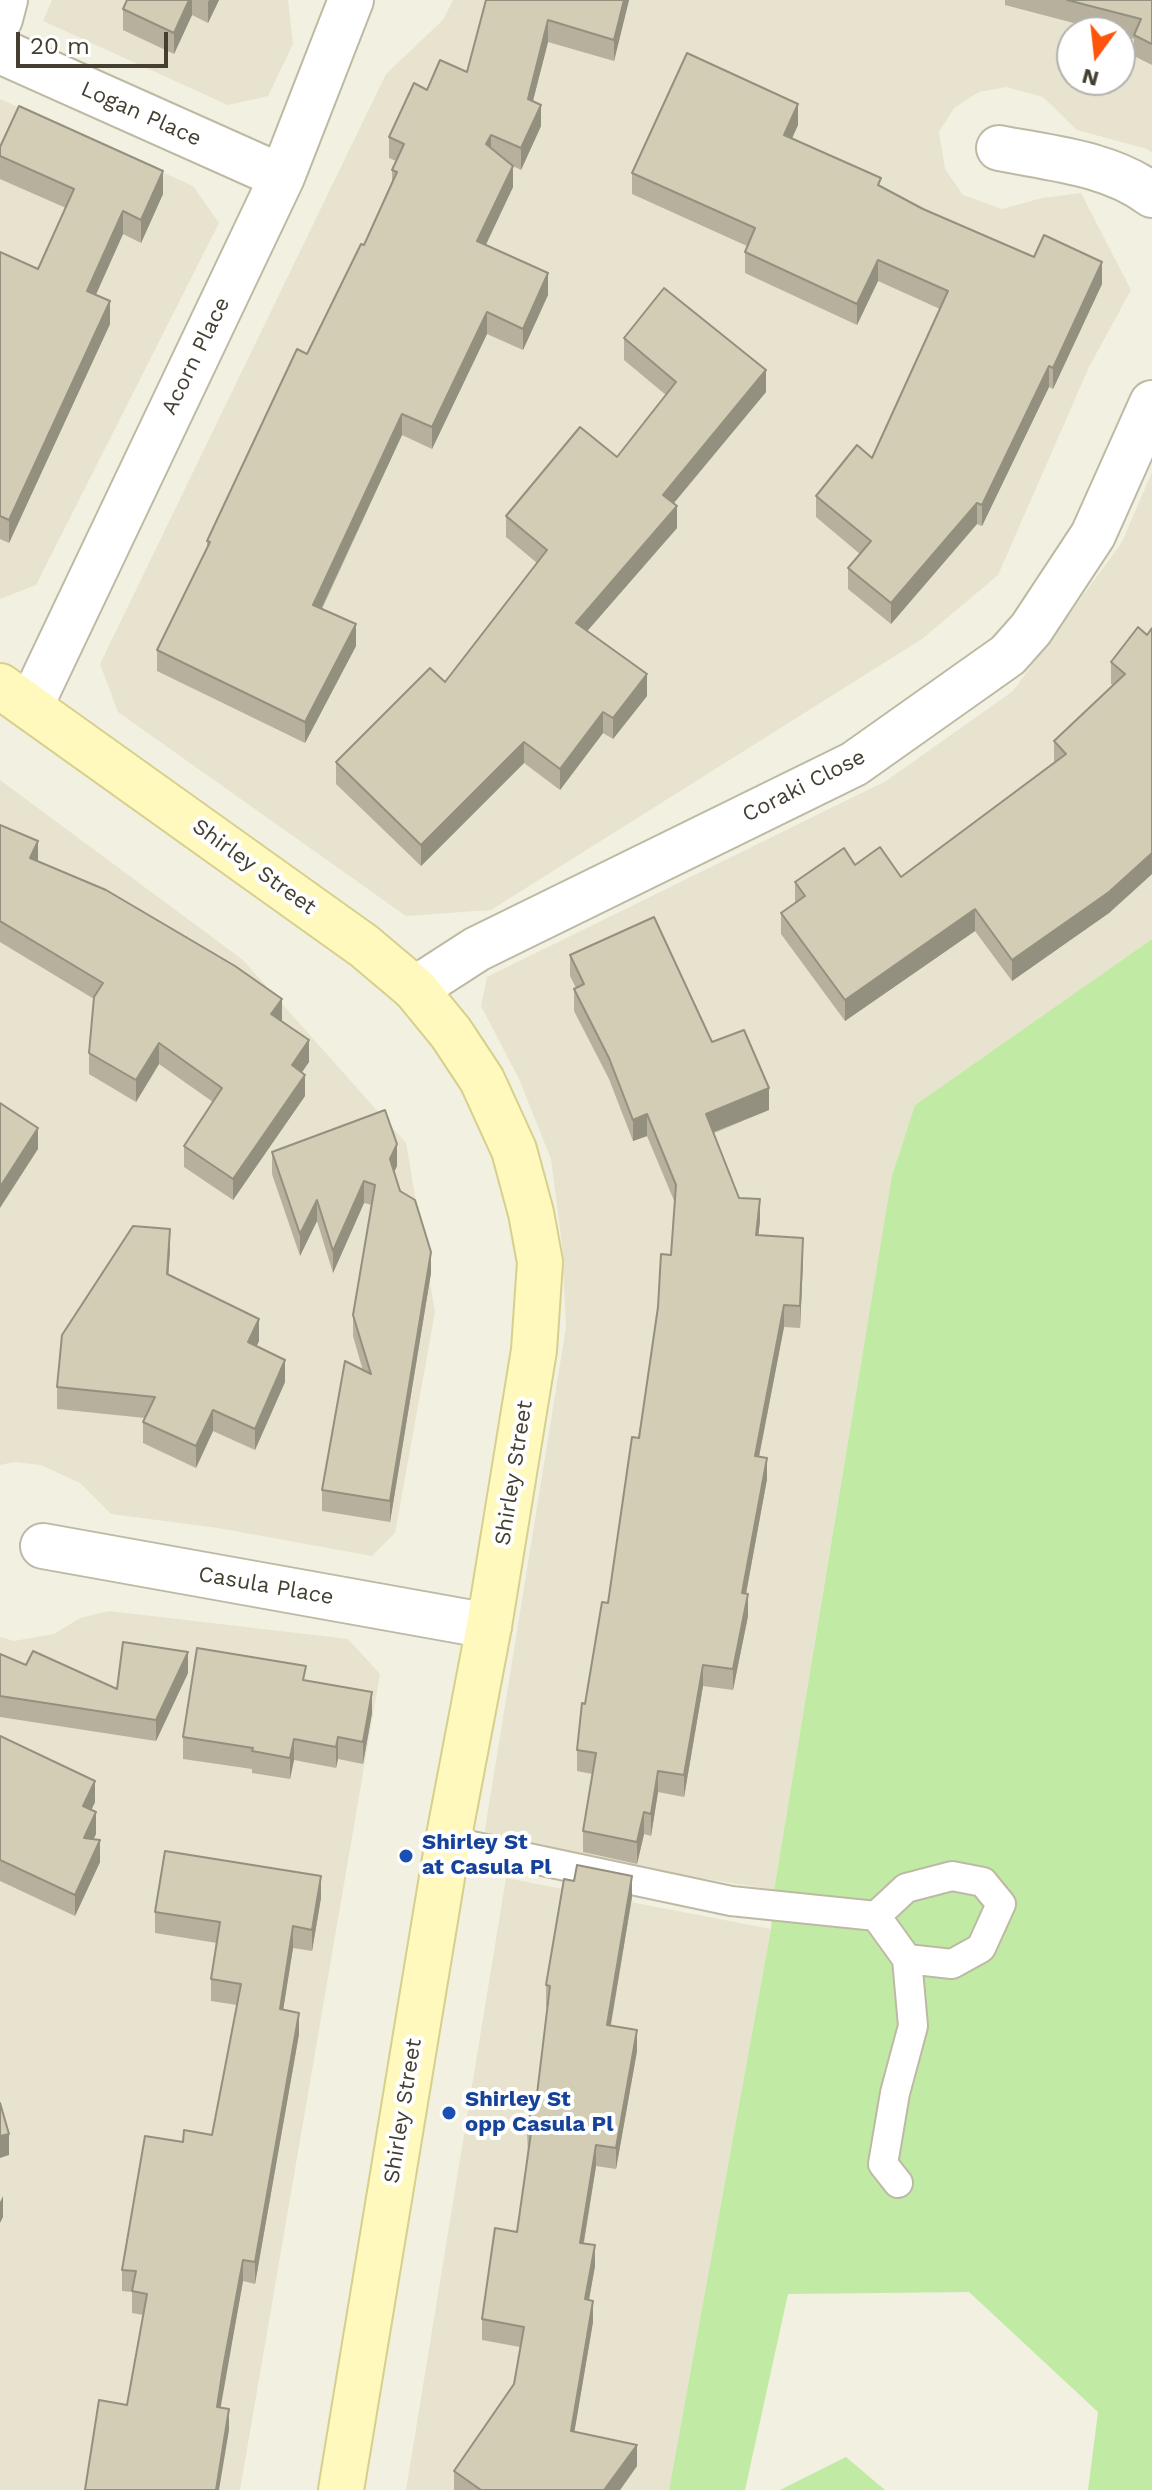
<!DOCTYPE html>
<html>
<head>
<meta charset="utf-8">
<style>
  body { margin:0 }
  #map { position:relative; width:1152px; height:2490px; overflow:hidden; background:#f2f0e1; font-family:"Work Sans",sans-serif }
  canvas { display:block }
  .north { position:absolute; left:1056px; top:16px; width:80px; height:80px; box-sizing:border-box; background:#fff; border:2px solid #b4b2ad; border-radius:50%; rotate:195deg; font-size:22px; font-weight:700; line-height:32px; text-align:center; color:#443f31 }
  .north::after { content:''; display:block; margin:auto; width:28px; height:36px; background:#ff550b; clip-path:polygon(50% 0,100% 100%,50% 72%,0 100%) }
  .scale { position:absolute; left:16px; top:32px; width:152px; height:36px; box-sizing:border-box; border:4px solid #443f31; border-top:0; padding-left:10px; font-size:24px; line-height:28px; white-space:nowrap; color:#443f31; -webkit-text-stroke:6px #fff; paint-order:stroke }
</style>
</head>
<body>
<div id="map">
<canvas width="1152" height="2490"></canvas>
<div class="north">N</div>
<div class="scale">20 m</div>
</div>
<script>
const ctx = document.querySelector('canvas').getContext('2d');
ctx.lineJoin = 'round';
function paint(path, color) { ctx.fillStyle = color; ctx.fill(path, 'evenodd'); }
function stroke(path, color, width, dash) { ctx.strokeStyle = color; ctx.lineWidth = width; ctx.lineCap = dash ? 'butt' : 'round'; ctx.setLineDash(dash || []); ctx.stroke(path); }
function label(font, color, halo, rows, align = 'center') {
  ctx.font = font + ' "Work Sans",sans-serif'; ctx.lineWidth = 8; ctx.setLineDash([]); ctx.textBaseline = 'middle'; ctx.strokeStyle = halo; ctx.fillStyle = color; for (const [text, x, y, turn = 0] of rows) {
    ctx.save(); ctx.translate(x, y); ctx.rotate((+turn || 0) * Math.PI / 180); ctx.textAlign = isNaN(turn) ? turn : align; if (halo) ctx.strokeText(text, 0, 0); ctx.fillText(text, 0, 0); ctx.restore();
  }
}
paint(new Path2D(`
  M52,0H288L293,44L268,96L228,105L43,21Z
  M453,0H1152V153L1147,149L1077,130L1043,97L1006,87L979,92L954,108L939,132L945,169L963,195L1002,209L1042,198L1081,193L1131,290L1089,367L998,575L922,639L491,910L406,916L118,712L100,664L386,74L443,20ZM1072,32H1120V80H1072Z
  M0,99L193,186L219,223L36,585L0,599Z
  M1152,472V939L915,1105L892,1175L774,1890L483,1842L566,1327L562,1244L551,1159L519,1079L481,1006L487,977L886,781L1013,691L1122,542Z
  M0,780L243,960L406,1143L435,1312L395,1533L372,1556L218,1528L111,1514L80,1483L41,1465L14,1462L0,1465Z
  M109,1611L348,1639L380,1674L240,2490H0V1637L14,1641L54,1634L80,1618Z
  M506,1878L771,1929L669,2490H406Z`), '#e7e3ce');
paint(new Path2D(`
  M1152,939V2490H1088L1098,2412L969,2292L788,2294L745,2490H669L771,1929L774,1890L892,1175L915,1105Z
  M846,2457L885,2490H780Z`), '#c1eba5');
const lane = new Path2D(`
  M448,1841L731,1901L876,1916L906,1888L952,1876L983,1882L1001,1904L981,1948L952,1964L907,1959L876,1916
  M898,2183L883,2164L895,2093L913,2026L907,1959`);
const street = new Path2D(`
  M0,19L5,0
  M0,51L282,177
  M999,148C1049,158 1110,163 1152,195
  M30,707L282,177L351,0
  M415,989L477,949L854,764L1008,655L1031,629L1093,535L1152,403
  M43,1546L489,1626`);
const secondary = new Path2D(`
  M0,686L364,946L415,989L451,1033L482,1080L514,1150L531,1213L540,1262L534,1350L489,1626L448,1841L341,2490`);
stroke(lane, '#beb9a3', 32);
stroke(street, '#beb9a3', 48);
stroke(secondary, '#d7cf8c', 48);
stroke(lane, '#fff', 28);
stroke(street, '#fff', 44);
stroke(secondary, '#fff9be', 44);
paint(new Path2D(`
  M127,0H219L208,23L192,15L174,54L123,30V9Z
  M486,0H629L614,61L548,42L533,101L541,126L521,170L513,166V187L486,245L548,295L523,350L487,334L432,449L402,435L322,609L356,646L305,743L157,671V650L207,548V541L364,245L392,184V170L396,161L389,158V137L427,90L467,72Z
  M1005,0H1152V65L1134,56V39L1120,35V32H1108L1005,5Z
  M798,125L792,138L881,187L923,209L1034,257L1102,284L1053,389L1049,387L982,526L977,524L891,624L848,589V568L860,554L816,517V496L872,458L940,309L878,281L857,325L745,273V252L747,246L632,194V173Z
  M0,147L163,194L141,243L123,234L96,295L110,324L9,543L0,539V252L38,269L66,208L0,179Z
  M624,338L766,392L674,503L677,528L587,631L647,696L613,739L603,733L560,790L524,763L421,866L336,784V762L445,682L537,563L506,537V516L617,457L666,395L624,360Z
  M1152,628V874L1109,913L1012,981L975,931L845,1021L781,934V913L795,903V882L855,865L901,877L1054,762V741L1113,685L1111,684V662L1147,635Z
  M0,825L38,861L282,1020L281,1021L309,1062L301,1072L305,1096L233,1200L184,1167V1146L213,1102L159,1064L136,1102L89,1074V1053L94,999L0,942Z
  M570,955L712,1042L769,1110L714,1133L739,1198L760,1221L758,1235L803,1260L800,1328L784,1327L759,1457L767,1479L746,1594L748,1616L733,1690L703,1686L684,1797L658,1792L651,1836L644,1834L637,1864L583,1852V1831L592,1774L577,1771V1750L585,1704L608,1603L671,1255L675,1203L647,1136L633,1141L609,1079L574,1011V989L576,988L570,976Z
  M272,1152L397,1166L394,1172L431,1273L390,1522L322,1511V1490L363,1371L353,1336V1315L372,1205L364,1203L333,1273L317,1221L300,1256L272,1174Z
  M170,1250L168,1275L259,1341L256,1346L285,1382L255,1450L213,1431L196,1468L143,1443V1422L145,1418L57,1409V1387Z
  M0,1654L26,1665L117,1689L188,1673L156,1741L0,1717Z
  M306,1681L372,1713L363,1764L338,1759L336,1768L294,1760L290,1779L252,1773V1769L183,1759V1737Z
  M0,1736L95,1802L91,1810L96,1834L93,1839L100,1862L75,1916L0,1881Z
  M632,1897L611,2025L637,2051L616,2169L596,2166L584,2243L595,2266L589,2300L593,2322L574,2432L637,2466L620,2490H454V2471L514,2384L520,2347L482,2340V2319L517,2232L528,2154L527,2132L537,2094L547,2007H546V1985Z
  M321,1898L312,1951L293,1948L283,2009L299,2034L255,2284L243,2281L223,2390L220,2408L229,2430L127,2405L143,2315L132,2313V2292L122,2291V2270L183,2142L212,2135L237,2005L211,2001V1979L217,1943L155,1933V1912Z`), '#b6b09c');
paint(new Path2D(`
  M189,0H192V15L174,54V33Z
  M209,0H219L208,23V2Z
  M624,0H629L614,61V40Z
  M548,20V42L528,120V99Z
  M798,104V125L784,156V135Z
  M541,105V126L521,170V148Z
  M491,135V156L486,144Z
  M513,166V187L477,263V241Z
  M163,171V194L141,243V220Z
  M123,211V234L87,314V291Z
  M878,260V281L857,325V304Z
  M1102,262V284L1053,389V368Z
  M548,273V295L523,350V329Z
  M110,301V324L9,543V520Z
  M487,312V334L432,449V427Z
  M1049,366V387L982,526V505Z
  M766,370V392L663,516V495Z
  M402,414V435L313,626V605Z
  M977,503V524L891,624V603Z
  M677,506V528L576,644V623Z
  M356,624V646L305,743V722Z
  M647,674V696L613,739V718Z
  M603,712V733L560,790V769Z
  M524,742V763L421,866V845Z
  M38,841V862L30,858Z
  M1152,853V874L1109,913L1012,981V960Z
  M975,909V931L845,1021V1000Z
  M282,999V1020L271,1036V1014Z
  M309,1040V1062L292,1087V1065Z
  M159,1043V1064L136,1102V1080Z
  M305,1075V1096L233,1200V1179Z
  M769,1088V1110L706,1135V1114Z
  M647,1114V1136L633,1141V1120Z
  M38,1128V1149L0,1208V1187Z
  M397,1144V1166L390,1180V1159Z
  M364,1181V1203L333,1273V1251Z
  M760,1199V1221L756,1256V1235Z
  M317,1200V1221L300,1256V1234Z
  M170,1229V1250L167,1295V1274Z
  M803,1238V1260L800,1328V1306Z
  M431,1252V1273L390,1522V1501Z
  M784,1305V1327L755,1477V1456Z
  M259,1319V1341L248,1364V1342Z
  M285,1360V1382L255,1450V1429Z
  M213,1410V1431L196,1468V1446Z
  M767,1458V1479L742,1615V1593Z
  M748,1594V1616L733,1690V1669Z
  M188,1652V1673L156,1741V1720Z
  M703,1665V1686L684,1797V1775Z
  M372,1692V1713L363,1764V1742Z
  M338,1737V1759L336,1768V1747Z
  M294,1739V1760L290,1779V1758Z
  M658,1771V1792L651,1836V1814Z
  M95,1781V1802L83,1828V1806Z
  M96,1812V1834L84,1859V1838Z
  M644,1812V1834L637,1864V1842Z
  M100,1840V1862L75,1916V1895Z
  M321,1876V1898L312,1951V1930Z
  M632,1876V1897L607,2046V2025Z
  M293,1926V1948L280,2030V2009Z
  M299,2013V2034L255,2284V2262Z
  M637,2030V2051L616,2169V2148Z
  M9,2134V2155L0,2158V2136Z
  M596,2145V2166L580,2264V2243Z
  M3,2196V2217L0,2223V2202Z
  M595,2245V2266L585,2321V2299Z
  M243,2260V2281L217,2428V2407Z
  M593,2301V2322L571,2452V2431Z
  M229,2409V2430L219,2490H216Z
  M637,2445V2466L620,2490H604Z`), '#94907f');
const building = new Path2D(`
  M127,0H189L174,33L123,9Z
  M486,0H624L614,40L548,20L528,99L541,105L521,148L491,135L486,144L513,166L477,241L548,273L523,329L487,312L432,427L402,414L313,605L356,624L305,722L157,650L210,542L207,541L297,349L307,354L361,244L364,245L397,172L392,170L404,144L389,137L414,83L427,90L440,60L467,72Z
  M1067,0H1152V44L1134,35L1141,19Z
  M687,53L798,104L784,135L881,178L878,185L923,209L1034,257L1044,235L1102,262L1053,368L1049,366L982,505L977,503L891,603L848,568L871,541L816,496L857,445L872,458L948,291L878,260L857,304L745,252L755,228L632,173Z
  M19,106L163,171L141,220L123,211L87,291L110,301L9,520L0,516V252L38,269L74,189L0,156V147Z
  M664,288L766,370L663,495L677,506L576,623L647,674L613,718L603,712L560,769L524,742L421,845L336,762L430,668L445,682L547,550L506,516L580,427L617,457L676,382L624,338Z
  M1138,627L1147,635L1152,628V853L1109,892L1012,960L975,909L845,1000L781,913L805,896L795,882L844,848L855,865L880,847L901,877L1066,754L1054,741L1125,674L1111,662Z
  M0,825L38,841L30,858L106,890L235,966L282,999L271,1014L309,1040L292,1065L305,1075L233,1179L184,1146L222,1088L159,1043L136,1080L89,1053L94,997L103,983L0,921Z
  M654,917L712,1042L744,1030L769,1088L706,1114L739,1198L760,1199L756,1235L803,1238L800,1306L784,1305L755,1456L767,1458L742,1593L748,1594L733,1669L703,1665L684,1775L658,1771L651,1814L644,1812L637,1842L583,1831L596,1753L577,1750L582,1703L585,1704L602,1602L608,1603L632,1437L639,1438L658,1307L661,1254L671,1255L676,1185L647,1114L633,1120L609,1058L574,989L584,984L570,955Z
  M0,1103L38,1128L0,1187Z
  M385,1110L397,1144L390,1159L400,1191L415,1200L431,1252L390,1501L322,1490L345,1361L371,1374L353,1315L375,1185L364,1181L333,1251L317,1200L300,1234L272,1152Z
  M133,1226L170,1229L167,1274L259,1319L248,1342L285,1360L255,1429L213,1410L196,1446L143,1422L155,1397L57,1387L62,1335Z
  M123,1642L188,1652L156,1720L0,1696V1654L26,1665L33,1651L117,1689Z
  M197,1648L306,1666L303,1680L372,1692L363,1742L338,1737L336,1747L294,1739L290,1758L252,1751L253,1748L183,1737Z
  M0,1736L95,1781L83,1806L96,1812L84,1838L100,1840L75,1895L0,1860Z
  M165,1851L321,1876L312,1930L293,1926L280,2009L299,2013L255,2262L243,2260L223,2368L217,2407L229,2409L216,2490H85L99,2400L127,2405L147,2294L132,2291L136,2271L122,2270L145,2136L183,2142L184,2130L212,2135L241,1984L211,1979L220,1922L155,1912Z
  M577,1865L632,1876L607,2025L637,2030L616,2148L596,2145L580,2243L595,2245L585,2299L593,2301L571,2431L637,2445L604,2490H481L454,2471L514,2384L524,2327L482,2319L495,2228L517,2232L531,2133L527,2132L534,2093L537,2094L550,1986L546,1985L564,1879L574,1881Z
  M0,2103L9,2134L0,2136Z`);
paint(building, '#d4cdb5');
stroke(building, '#94907f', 2);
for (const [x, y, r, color] of [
  [406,1856,8,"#1a4fb4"],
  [449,2113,8,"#1a4fb4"]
]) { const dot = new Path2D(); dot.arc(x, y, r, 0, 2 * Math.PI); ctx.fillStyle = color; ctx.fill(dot); stroke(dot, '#fff', 3); }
label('22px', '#443f31', '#fff', [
  ["Logan Place",141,114,24],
  ["Acorn Place",196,356,-64],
  ["Coraki Close",804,786,-27],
  ["Shirley Street",254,867,36],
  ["Shirley Street",514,1473,-81],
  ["Casula Place",266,1586,10],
  ["Shirley Street",403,2111,-81]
]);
label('bold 22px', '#164399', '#fff', [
  ["Shirley St",422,1843],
  ["at Casula Pl",422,1868],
  ["Shirley St",465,2100],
  ["opp Casula Pl",465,2125]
], 'left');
</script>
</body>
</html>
